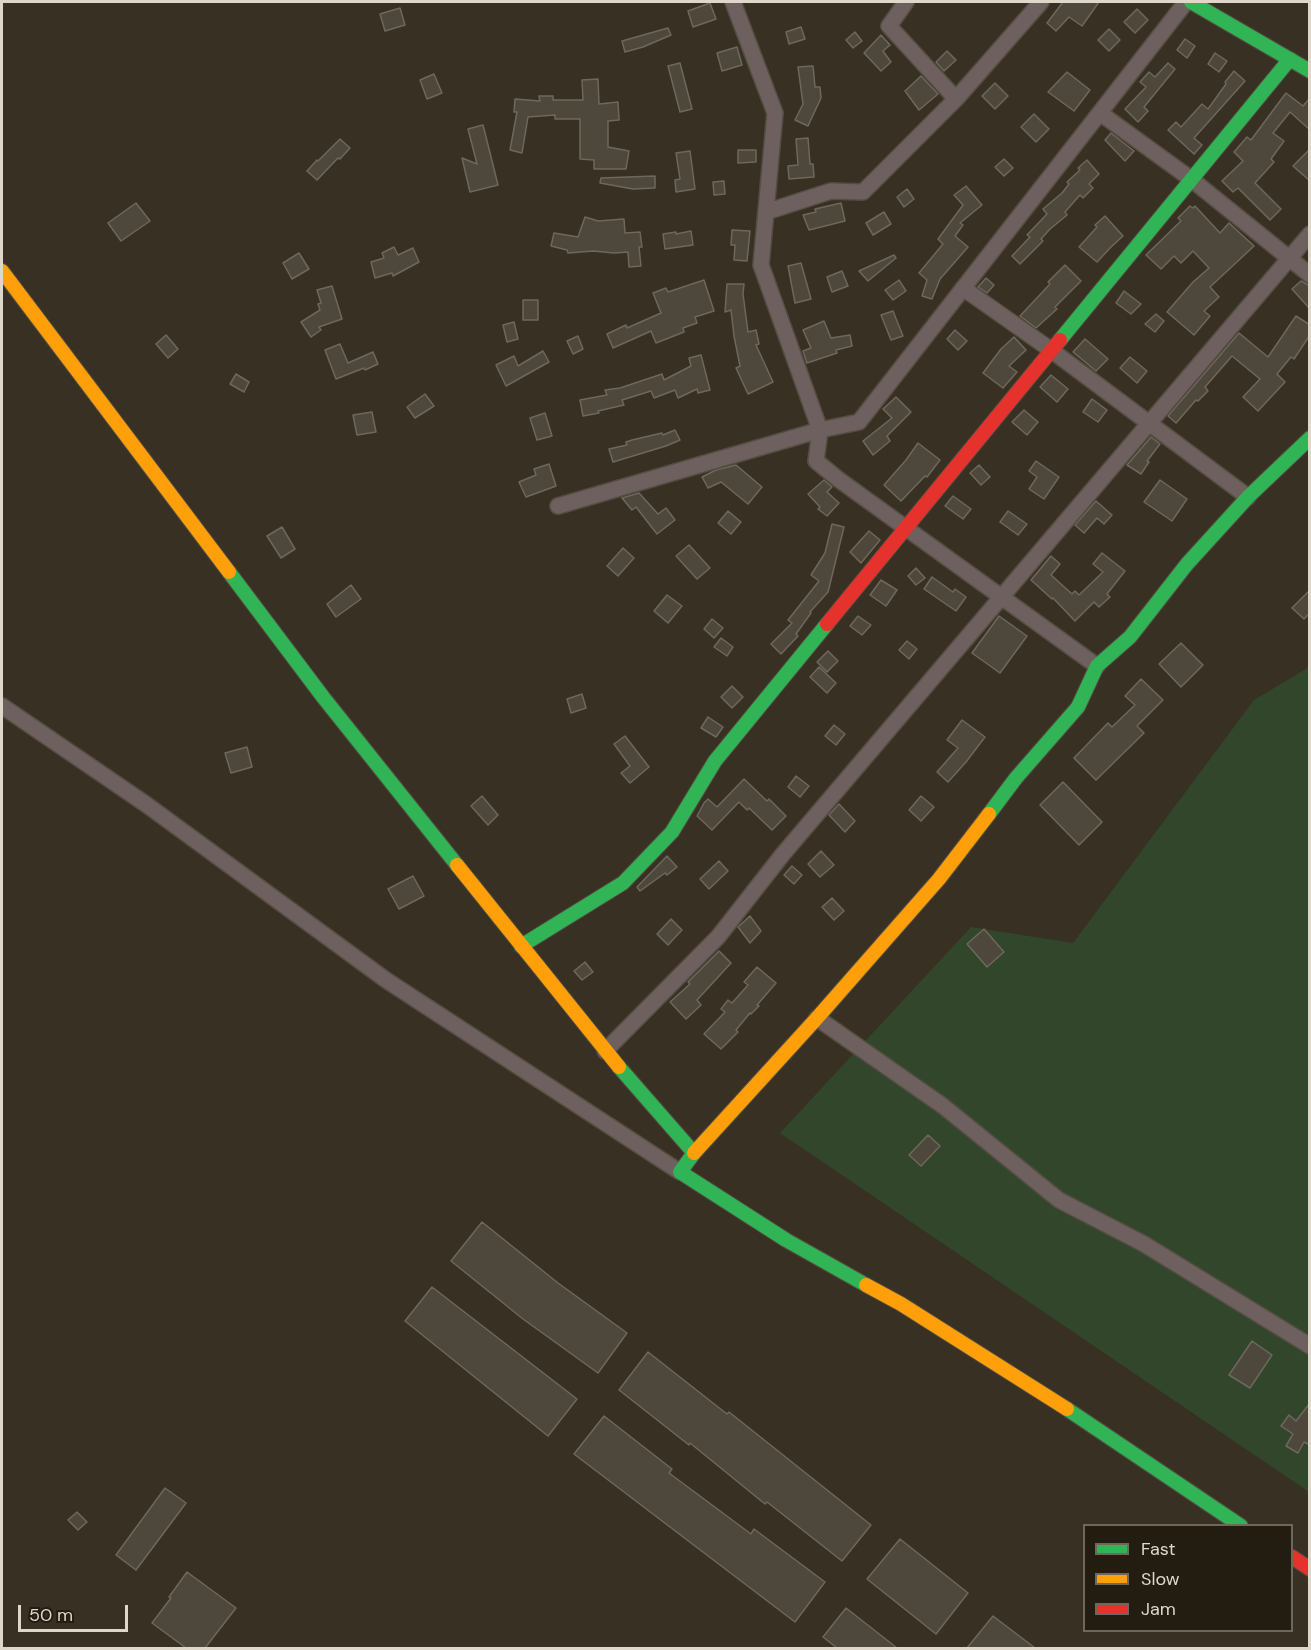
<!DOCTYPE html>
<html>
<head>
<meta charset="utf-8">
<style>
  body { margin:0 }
  #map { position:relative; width:1311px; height:1650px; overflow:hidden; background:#383022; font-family:"DM Sans",sans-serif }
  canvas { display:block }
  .frame { position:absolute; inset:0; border:3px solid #dfd7c9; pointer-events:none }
  .legend { position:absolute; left:1083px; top:1524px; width:210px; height:108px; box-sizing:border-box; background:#221c11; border:2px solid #6e675b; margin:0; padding:8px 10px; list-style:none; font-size:18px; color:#dfd7c9 }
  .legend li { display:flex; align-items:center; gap:12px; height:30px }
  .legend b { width:30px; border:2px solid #6e675b }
  .scale { position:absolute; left:18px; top:1605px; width:110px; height:27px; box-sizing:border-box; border:3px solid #dfd7c9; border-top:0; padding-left:8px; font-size:18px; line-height:21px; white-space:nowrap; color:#dfd7c9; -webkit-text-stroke:4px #221c11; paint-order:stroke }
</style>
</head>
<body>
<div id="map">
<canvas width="1311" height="1650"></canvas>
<div class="frame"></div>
<ul class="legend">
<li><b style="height:8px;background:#30b455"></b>Fast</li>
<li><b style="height:8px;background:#ff9f0a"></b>Slow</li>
<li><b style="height:8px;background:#e5322d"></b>Jam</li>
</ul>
<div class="scale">50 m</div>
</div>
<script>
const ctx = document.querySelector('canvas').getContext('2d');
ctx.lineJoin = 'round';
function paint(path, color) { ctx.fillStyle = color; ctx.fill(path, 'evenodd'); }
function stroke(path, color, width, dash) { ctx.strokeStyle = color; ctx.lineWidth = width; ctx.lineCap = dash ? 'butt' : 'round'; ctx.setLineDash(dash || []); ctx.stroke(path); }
paint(new Path2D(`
  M1309,667V1492L780,1133L971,927L1073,943L1254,700Z`), '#32462c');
const building = new Path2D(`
  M1063,2H1099L1082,26L1069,17L1056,31L1047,23Z
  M710,3L716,19L693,27L688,11Z
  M400,8L405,25L385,31L380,14Z
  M1137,9L1148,20L1135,33L1124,22Z
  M801,27L805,39L789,44L786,32Z
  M668,28L671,35L643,47L625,52L622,41Z
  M1109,29L1120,40L1109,51L1098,40Z
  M855,32L862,41L853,48L846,40Z
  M881,35L890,45L883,51L891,62L881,71L864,53Z
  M1185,39L1195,46L1187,58L1177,50Z
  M737,47L742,65L722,71L717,53Z
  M947,51L956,60L944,71L936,62Z
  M1215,53L1227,61L1219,72L1208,64Z
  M680,63L692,109L680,112L668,66Z
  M1168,63L1175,69L1144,107L1148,111L1138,122L1125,109L1146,87L1140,82L1149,72L1155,77Z
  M813,66L815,87H820L821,98L808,126L795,120L803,104L798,67Z
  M1234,71L1245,81L1194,138L1202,145L1194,154L1168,130L1176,122L1181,127L1202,104L1208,109L1226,84L1225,82Z
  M1067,72L1090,90L1074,111L1048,92Z
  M434,74L442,93L427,99L420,80Z
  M921,76L938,94L919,110L905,91Z
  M598,79L599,104L618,102L619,120L608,121V147L629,151L626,169H594V160L580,159V119H555V115L528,117L522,153L510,150L517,112H514L515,99L540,101L539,96H553V100H583L582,80Z
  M995,83L1008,96L995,109L982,96Z
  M1286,93L1303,106L1310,98V130L1290,112L1273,133L1284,141L1271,159L1274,162L1255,183L1281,209L1270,220L1238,188L1233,192L1222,181L1243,161L1234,152L1247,137L1251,140Z
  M1034,114L1049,129L1036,142L1021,127Z
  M483,125L498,185L470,192L462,158L477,164L468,129Z
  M1111,133L1134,151L1125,161L1105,140Z
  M808,138L810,164H813L814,177L789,179L788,166L798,165L796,139Z
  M340,139L350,148L340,159L338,158L317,180L307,171L317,160L318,161Z
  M1310,149V181L1293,166Z
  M738,150H756V162L738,163Z
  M690,151L695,189L676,192L675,180L680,179L676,153Z
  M1004,159L1013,168L1004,176L995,167Z
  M1087,160L1099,174L1089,184L1093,188L1083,198L1080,195L1065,212L1067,215L1050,229L1041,239L1043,241L1020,264L1012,256L1030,237L1027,235L1047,214L1043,209L1062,193L1069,184L1067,182L1080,170L1078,168Z
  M655,176V188L633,189L600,183L601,178Z
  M724,181L725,194L714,195L713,182Z
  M966,186L982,205L960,223L963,225L955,236L968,247L940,279L932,299L922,296L927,280L919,273L943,244L938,239L963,205L954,195Z
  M907,189L914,199L904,207L897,197Z
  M136,203L150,221L121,241L108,223Z
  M841,203L845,221L809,230L803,215L816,212L815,209Z
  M1190,206L1193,208L1195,206L1220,233L1229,223L1254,246L1210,287L1219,297L1204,311L1210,316L1194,335L1167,312L1193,282L1209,268L1193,251L1181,263L1174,256L1161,269L1146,255L1181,221L1178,218Z
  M884,212L891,224L873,235L866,223Z
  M1105,216L1123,236L1111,247L1097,262L1079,247L1097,227L1095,225Z
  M585,217L598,221L624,219L625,233L640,232L642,247H639L641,266L629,267L628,252L614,253L593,251L568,253L567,250L551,246L554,233L578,237Z
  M732,230L750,231L747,261L734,260L735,245H731Z
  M691,231L693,245L665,249L663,234L676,232V234Z
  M394,247L398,255L413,248L419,262L393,276L392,273L375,278L371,262L384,258L382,253Z
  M299,253L309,269L292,279L283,263Z
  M894,255L896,258L868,281L859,271Z
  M801,263L811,299L795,303L788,266Z
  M1065,265L1081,281L1055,307L1057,309L1036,328L1020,316L1050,284L1048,282Z
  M842,271L848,286L832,292L827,277Z
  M986,278L994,285L987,293L978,287Z
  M704,280L714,311L695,317L697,323L683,328L684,332L656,343L651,331L613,348L607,334L626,325L627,328L661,313L653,293L666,288L668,292Z
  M899,280L906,291L893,300L885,290Z
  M1301,281L1310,286V309L1292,289Z
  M727,284H744L743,294L748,332L756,330L759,344L756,345L773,382L748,394L736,368L740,366L734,336L731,310L725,312Z
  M332,286L342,319L319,327L321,330L311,337L301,322L320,310L318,304L321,303L317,290Z
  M1124,291L1141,304L1131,314L1116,303Z
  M523,300H538V320H523Z
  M893,311L903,336L891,340L881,315Z
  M1156,314L1164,321L1155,332L1145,324Z
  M1296,316L1310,325V335L1294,359L1291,357L1277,374L1285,382L1258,411L1243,397L1260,379L1232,356L1205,387L1208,391L1198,401L1196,400L1176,423L1168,416L1239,333L1268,357Z
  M824,321L831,338L850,335L852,346L836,350L837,353L807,363L803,351L811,348L803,330Z
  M514,322L518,339L507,342L503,325Z
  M955,330L967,341L958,350L947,339Z
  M166,335L178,349L168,358L156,344Z
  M578,336L583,349L573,354L567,341Z
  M1014,337L1026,350L1009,366L1017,372L1003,388L983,373L1001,349Z
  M1085,339L1108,359L1096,371L1073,352Z
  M340,344L348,363L373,352L378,364L365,370L364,368L336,379L325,350Z
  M543,351L549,362L506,386L496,365L514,356L518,366Z
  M701,355L710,390L698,393L697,389L678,398L675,390L654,398L651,391L622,400L624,405L598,411L599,413L583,416L580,400L607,395L605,390L620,388L662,374L664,380L691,366L689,358Z
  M1130,357L1147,371L1137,383L1120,368Z
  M236,374L249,382L244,392L230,384Z
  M1051,375L1068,389L1057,402L1040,387Z
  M425,394L434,406L415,418L407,407Z
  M896,397L911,412L887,436L890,441L873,455L863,441L892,418L883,409Z
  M1092,399L1107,410L1098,422L1083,412Z
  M1024,410L1038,422L1027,435L1012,422Z
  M372,412L376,432L357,435L353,415Z
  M545,413L552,436L537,440L530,418Z
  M675,430L680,440L666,446L613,462L609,449L627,445L626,442L632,440L662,433L663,435Z
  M1151,437L1160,444L1147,461L1149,462L1141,474L1127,465Z
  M918,443L940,460L927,477L925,476L901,501L884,485L906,460Z
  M1036,461L1059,477L1044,499L1029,489L1037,477L1029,471Z
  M549,464L556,486L526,497L519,482L536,475L534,469Z
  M736,465L762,487L748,504L721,482L708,488L702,477L716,470Z
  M979,465L990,477L981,485L970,473Z
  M824,480L832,487L827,492L839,503L827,516L818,509L820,507L808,494Z
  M1160,480L1187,499L1172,521L1144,502Z
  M639,493L658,514L666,508L675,520L657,534L636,507L632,510L622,498Z
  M953,496L971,509L963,519L945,506Z
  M1096,501L1112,515L1104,524L1097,518L1084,533L1075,525Z
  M728,511L741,522L731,534L718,523Z
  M1008,511L1027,524L1018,535L1000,522Z
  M832,524L844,527L828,592L810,612L811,613L796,634L798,636L781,654L771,644L792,623L788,620L819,581L811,575L825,553Z
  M282,527L295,549L281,558L267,536Z
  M869,531L880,540L861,563L850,552Z
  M689,545L710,568L697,579L676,556Z
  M623,548L634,558L618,576L607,566Z
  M1102,553L1125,571L1107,594L1110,597L1099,607L1094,602L1075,621L1053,598L1052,599L1031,580L1051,556L1060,564L1051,575L1072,594L1075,591L1079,595L1103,572L1093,564Z
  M916,568L925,578L916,585L908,576Z
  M932,577L953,592L955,589L966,597L956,611L924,589Z
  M881,580L897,590L886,606L870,595Z
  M351,585L361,599L336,617L327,604Z
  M1310,590V613L1304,619L1292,608Z
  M667,595L682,606L668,623L654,611Z
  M858,616L871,625L862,635L850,626Z
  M999,616L1027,636L1000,673L972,653Z
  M712,619L723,628L714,638L704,629Z
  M721,638L733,647L727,656L714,647Z
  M907,641L917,649L909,659L899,650Z
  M1181,643L1203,665L1181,687L1159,664Z
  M828,651L838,661L827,672L817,662Z
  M819,667L836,683L827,693L810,677Z
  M1141,679L1163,700L1137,726L1144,733L1096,780L1074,758L1108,723L1112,727L1135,705L1125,696Z
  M732,686L743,697L732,708L721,697Z
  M582,694L586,708L571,713L567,699Z
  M708,717L723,727L716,737L701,728Z
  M962,720L985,737L966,762L948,782L937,772L958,748L947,740Z
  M834,725L845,734L836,745L825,736Z
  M625,736L649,767L630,783L621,773L630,766L614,744Z
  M247,747L252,767L231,773L225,753Z
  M796,776L809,786L800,797L788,787Z
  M744,779L767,801L769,799L786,816L772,830L749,808L747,810L739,802L712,830L697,816L704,803L708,799L717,807Z
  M1063,782L1102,822L1079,845L1040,805Z
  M482,796L498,815L488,825L471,806Z
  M921,796L934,807L921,821L909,810Z
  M839,804L855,821L845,832L829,815Z
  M821,851L834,865L820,877L808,864Z
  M667,856L677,867L667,875L665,873L640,891L637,887Z
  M719,861L728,871L709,889L700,879Z
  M792,866L802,875L794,884L784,875Z
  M413,876L424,896L399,909L388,889Z
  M832,898L844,911L834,920L822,907Z
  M750,916L761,931L750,943L738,927Z
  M671,919L682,930L668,945L657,934Z
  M984,929L1004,952L987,967L967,944Z
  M719,951L731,963L697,1000L701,1005L686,1019L670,1002L690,984L688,982Z
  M585,962L593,972L582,980L574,971Z
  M757,967L776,983L757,1005L759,1006L751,1014L750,1013L736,1030L738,1032L721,1049L704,1034L725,1012L721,1009L728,1000L732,1003L748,985L744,982Z
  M928,1135L940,1146L921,1166L909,1155Z
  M482,1222L558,1283L627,1333L598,1373L523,1319L451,1261Z
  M432,1287L577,1399L548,1436L405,1321Z
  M1252,1341L1272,1355L1250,1388L1229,1375Z
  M648,1352L727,1414L729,1412L871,1525L842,1561L767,1502L765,1504L690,1443L689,1445L619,1390Z
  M1310,1403V1445L1304,1442L1298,1453L1286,1446L1293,1434L1281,1426L1289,1415L1296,1421Z
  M604,1416L672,1469L669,1473L751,1534L754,1529L825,1582L795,1622L574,1454Z
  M165,1488L186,1503L136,1570L116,1555Z
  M77,1512L87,1522L78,1530L68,1520Z
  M900,1539L968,1593L936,1634L867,1579Z
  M187,1572L236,1608L205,1648H186L152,1623L171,1598L169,1597Z
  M846,1608L897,1648H837L823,1637Z
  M993,1616L1035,1648H967Z`);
paint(building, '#4d473c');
stroke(building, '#6e685c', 1.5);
const street = new Path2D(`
  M733,2L775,113L761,265L820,430L816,461L838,479L1097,666
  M906,2L889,26L956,99
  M1100,113L1191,179L1310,275
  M766,212L831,191L863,192L956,99L1041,2
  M963,288L1051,350L1248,497
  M558,506L820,430L859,422L1186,2
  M2,706L147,805L386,980L680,1172
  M817,1018L943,1106L1059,1200L1144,1244L1310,1346
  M605,1051L718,937L783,854L1310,234`);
const fast = new Path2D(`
  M1191,2L1310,71
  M1060,340L1290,59
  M229,572L323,697L457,865
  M989,814L1016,778L1078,707L1097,666L1130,637L1187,564L1248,497L1310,438
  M521,946L623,883L672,832L715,761L827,624
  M619,1067L694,1153L680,1172L786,1240L866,1285
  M1067,1409L1241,1526`);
const slow = new Path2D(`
  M2,271L229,572
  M457,865L619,1067
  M694,1153L817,1018L939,879L989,814
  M866,1285L901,1304L1067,1409`);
const jam = new Path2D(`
  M827,624L1060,340
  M1292,1557L1310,1569`);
stroke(street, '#544d42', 18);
stroke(fast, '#544d42', 16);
stroke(slow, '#544d42', 16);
stroke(jam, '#544d42', 16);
stroke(street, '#6e605f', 15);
stroke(fast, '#30b455', 14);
stroke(slow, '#ff9f0a', 14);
stroke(jam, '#e5322d', 14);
</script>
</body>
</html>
